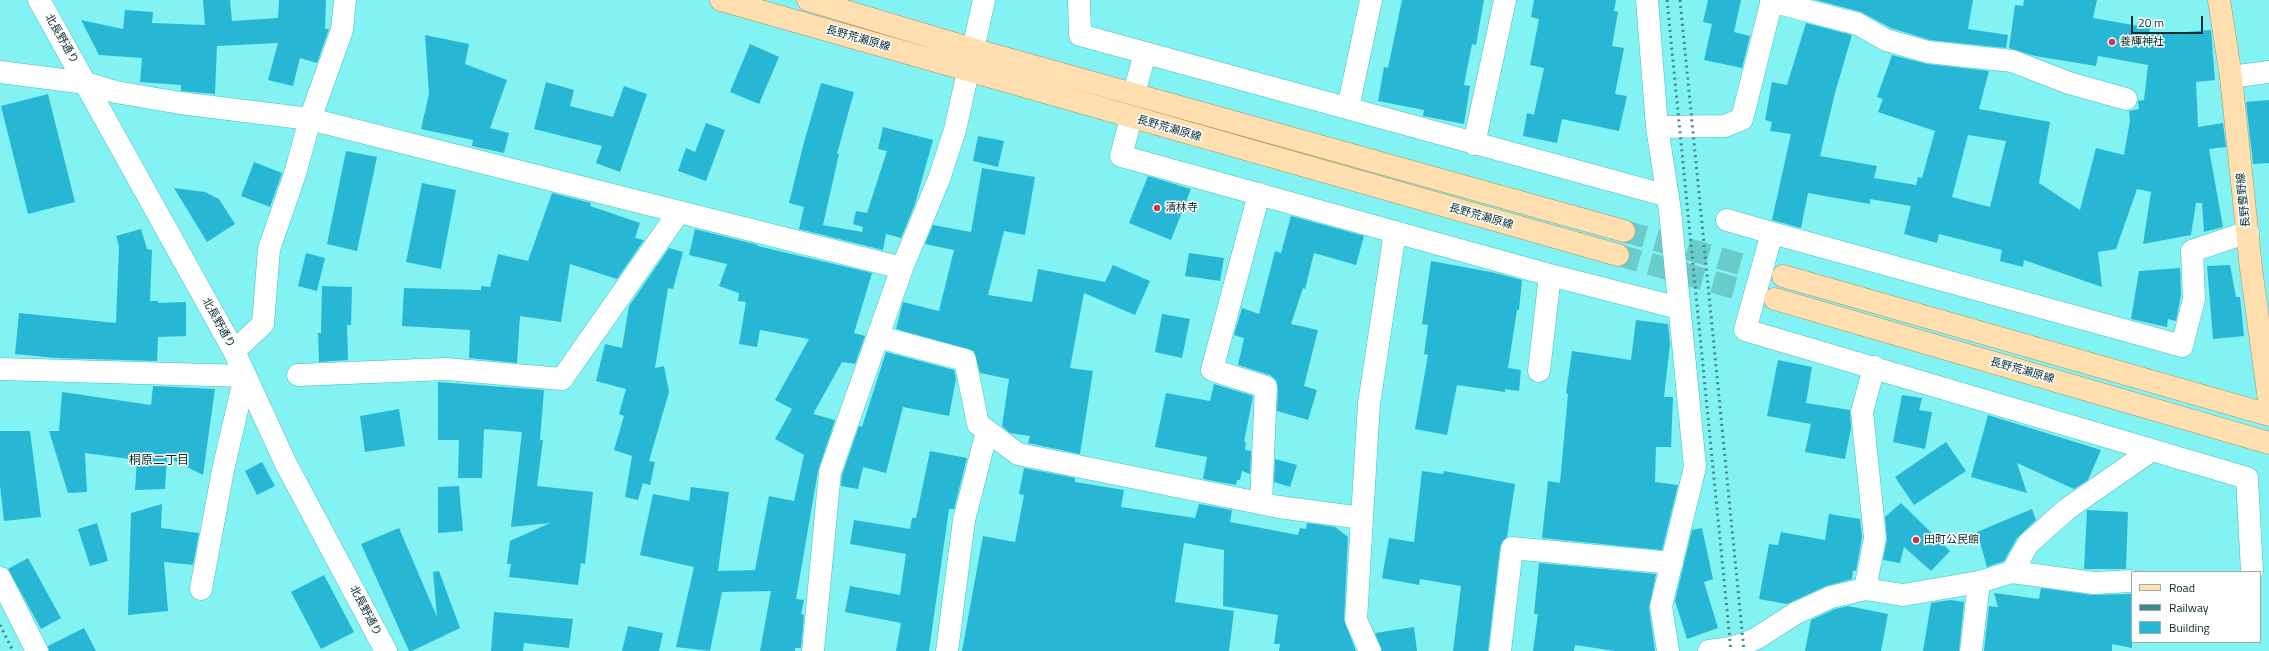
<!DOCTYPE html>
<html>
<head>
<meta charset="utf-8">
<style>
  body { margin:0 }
  #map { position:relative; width:2269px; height:651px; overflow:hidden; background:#83f2f2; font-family:"Titillium Web",sans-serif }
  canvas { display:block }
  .legend { position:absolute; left:2131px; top:571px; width:130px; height:72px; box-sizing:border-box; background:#fdfdfd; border:1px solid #9baaaa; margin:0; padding:5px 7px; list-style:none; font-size:12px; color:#082d2e }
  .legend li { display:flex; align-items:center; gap:8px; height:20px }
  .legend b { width:20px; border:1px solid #9baaaa }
  .scale { position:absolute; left:2131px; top:16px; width:72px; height:18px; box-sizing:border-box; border:2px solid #082d2e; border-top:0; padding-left:5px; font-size:12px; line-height:14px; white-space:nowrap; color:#082d2e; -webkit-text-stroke:3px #fdfdfd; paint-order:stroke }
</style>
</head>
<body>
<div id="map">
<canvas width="2269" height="651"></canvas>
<ul class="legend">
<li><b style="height:5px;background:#ffdfaf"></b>Road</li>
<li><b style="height:5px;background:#42898a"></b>Railway</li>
<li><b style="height:11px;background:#27b7d5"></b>Building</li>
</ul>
<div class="scale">20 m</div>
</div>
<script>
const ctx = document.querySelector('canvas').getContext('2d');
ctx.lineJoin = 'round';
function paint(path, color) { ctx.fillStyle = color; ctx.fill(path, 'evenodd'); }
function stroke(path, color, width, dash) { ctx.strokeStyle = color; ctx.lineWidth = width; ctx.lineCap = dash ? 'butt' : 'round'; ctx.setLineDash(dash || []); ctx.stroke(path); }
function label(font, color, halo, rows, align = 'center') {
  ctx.font = font + ' "Titillium Web","Noto Sans JP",sans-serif'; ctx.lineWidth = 3; ctx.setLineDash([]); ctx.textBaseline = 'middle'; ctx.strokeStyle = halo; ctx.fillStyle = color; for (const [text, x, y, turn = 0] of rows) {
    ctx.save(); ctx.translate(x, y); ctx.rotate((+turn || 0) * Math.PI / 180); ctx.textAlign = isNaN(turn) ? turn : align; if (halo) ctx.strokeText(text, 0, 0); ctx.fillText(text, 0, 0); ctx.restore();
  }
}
paint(new Path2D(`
  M203,0H230L232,21L278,18L279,0H326L325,29H329L317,63L300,58L293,86L268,80L278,43L217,46L215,94L181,91V85L140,82L142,58L99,55L81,20L123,29L125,10L153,12L152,23L205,25Z
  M1402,0H1484L1476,45L1472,44L1464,85L1470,86L1464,124L1423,116L1424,110L1378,101L1384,67L1388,68Z
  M1534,0H1616L1614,11L1618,12L1612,46L1624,48L1615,94L1627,96L1619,131L1562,119L1557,143L1523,136L1527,113L1534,115L1544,68L1530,65L1539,19L1531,17Z
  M1708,0H1741L1734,32L1750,36L1742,68L1704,60L1712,24L1703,22Z
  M1816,0H1973L1968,29L2008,35L2006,48L1930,40L1891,28L1861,12Z
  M2024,0H2097L2093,18L2150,28L2149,35L2211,30L2215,80L2196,82L2198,127L2223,123L2226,147L2209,149L2223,227L2204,232L2202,203H2196L2191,235L2143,244L2151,192L2137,189L2116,249L2098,252L2102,287L2024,260L2023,267L2000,261L2002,250L1939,234L1937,243L1904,234L1911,206L1870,199V204L1808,193L1801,228L1772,220L1791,134L1770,131L1772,122L1765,120L1772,82L1787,85L1806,23L1852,35L1835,93L1820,156L1877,166L1874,178L1916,185L1918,177L1922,178L1935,131L1878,112L1883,99L1877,97L1892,55L1927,64L1989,71L1979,109L2050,122L2039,183L2080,210L2096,148L2124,155L2130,120L2129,111L2139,109L2138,101L2144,100L2148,65L2098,56L2096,66L2035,56L2009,48L2015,5L2023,6ZM1968,135L2006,141L1990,207L1952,197Z
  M425,35L469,44L465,64L507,80L490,128L509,133L504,153L472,146L473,140L421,129L429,94Z
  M750,44L779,57L759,104L730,92Z
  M546,82L574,90L570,106L613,117L624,86L647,94L620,172L596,163L602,146L534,129Z
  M821,83L854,92L837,154H839L823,225L862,232L863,227L853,224L856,211L867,213L887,151L878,149L883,127L933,140L915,204L901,238L886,234L883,250L799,229L804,207L789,203L803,146Z
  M48,94L75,202L28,214L1,106Z
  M2269,100V163L2253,164L2246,102Z
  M706,123L725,130L706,181L678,171L686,148L695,152Z
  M978,136L1004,141L998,167L973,161Z
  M346,151L377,157L357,251L327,244Z
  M254,162L282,173L270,207L241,196Z
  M982,168L1035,177L1025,235L1004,231L988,295L1032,302L1038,269L1105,282L1113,265L1150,281L1135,315L1084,293L1070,368L1093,371L1080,454L1028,443L1030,436L1010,433L1002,426L1009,379L980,373L974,351L896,329L903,302L939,311L954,250L925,244L933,225L971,232Z
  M1148,176L1191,189L1171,240L1129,223Z
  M422,183L456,190L441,269L406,262Z
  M174,188L205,192L219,199L235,224L207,242Z
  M552,193L591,203L590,206L640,223L635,238L644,240L617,279L570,264L561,322L520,316L517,363L469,358L470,330L402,326L404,288L481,290V286L490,287L498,254L528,261Z
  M1291,216L1364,236L1356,265L1314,253L1305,289L1303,288L1291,324L1318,330L1304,386L1317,390L1308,420L1277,411L1278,388L1276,380L1270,375L1238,365L1244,338L1234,335L1242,308L1259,314L1275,251L1281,253Z
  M141,229L147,249L152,250L150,301H158V303L186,302V336L158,337L157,361L55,358L15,354L19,313L116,323L119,246L116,236Z
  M695,229L758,245V246L872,273L854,333L865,336L855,364L842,362L813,414L835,420L818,471L796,599L804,600L801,614L804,615L801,648H795V651H760L771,591L722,592L710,651L676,647L694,567L640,555L653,494L689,501L691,487L729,492L718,571L755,570L769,496L794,501L804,455L775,439L792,409L775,400L809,339L760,330L757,347L739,344L746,302L738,301L739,293L719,286L727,264L689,255Z
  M669,248L683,252L673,289L668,288L655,368L664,366L669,392L649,461L655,462L650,485L643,483L638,500L625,497L632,456L614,450L624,416L619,414L626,389L596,381L605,344L622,348L629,306Z
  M306,253L325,258L317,291L298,286Z
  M1189,253L1224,258L1220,281L1185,276Z
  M1431,261L1491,272L1522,280L1519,310H1517L1508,368L1521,370L1519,391L1505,389V392L1457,385L1447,435L1415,429L1428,355L1424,354L1428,325L1422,324Z
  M2230,265L2236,297H2240L2244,336L2213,339L2207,266Z
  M2180,268L2181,295L2176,321L2168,319L2167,327L2131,319L2139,271Z
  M322,286L352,287L351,325H347L348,360L319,362L318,333H321Z
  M1162,314L1190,319L1182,358L1155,352Z
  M1636,320L1668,324L1670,344L1664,397H1673L1671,447H1656L1655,482L1678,485L1662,550L1542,538L1548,481L1560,483L1568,394L1566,393L1572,351L1631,360Z
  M886,352L954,370L956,379L949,416L903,407L886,473L863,467L858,489L841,486L842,475L859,426L862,427Z
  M1778,360L1812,367L1806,403L1850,410L1851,428L1845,459L1805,452L1811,424L1767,416Z
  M438,382L544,390L540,440H543L537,486L593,492L585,564L581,563L578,585L509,577L511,564H507L510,541L550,523L511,527L522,432L484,429L482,478H458L459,440H438Z
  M1214,384L1253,396L1244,442H1246L1245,450L1251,451L1250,474L1242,471L1240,480H1237L1236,485L1203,479L1207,457L1155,447L1166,393L1210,401Z
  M153,386L215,389L203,475L167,457L165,489L135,490L137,460L85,453L87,492L68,493L49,431H59L62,392L151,405Z
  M1902,395L1922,398L1919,410L1932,412L1925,449L1893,442Z
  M399,409L405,446L365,452L360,416Z
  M1988,415L2101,450L2088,480L2074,489L2017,463L2027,493L1971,477Z
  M0,431H30L41,517L4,521L0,485Z
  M1946,442L1966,471L1914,505L1895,477Z
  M930,451L967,458L954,509H949L929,651H896L901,623L845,612L850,586L900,595L906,554L850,544L854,520L910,529L912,518H916Z
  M1275,459L1297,465L1290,487L1274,482Z
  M262,462L275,486L257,495L245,471Z
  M1024,468L1075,478V482L1124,490L1121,507L1195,518L1199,504L1232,510L1230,522L1298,535L1300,528L1306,529L1307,523L1335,527L1348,537L1344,620L1356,651H1279L1280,644H1274L1278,615L1223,606L1224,550L1184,543L1175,602L1234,611L1229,651H962L983,536L1015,542L1024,495L1019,494Z
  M1422,471L1443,474L1444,471L1515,484L1507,537L1500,547L1488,651H1453L1461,586L1420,579L1419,585L1382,578L1389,538L1414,542Z
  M459,486L463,531L438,533V487Z
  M1901,503L1950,551L1931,571L1904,547L1900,563L1883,560L1887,540L1885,517Z
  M162,504L161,528L199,533L193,565L164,562L168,611L128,615L131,513Z
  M2032,509L2036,520L2017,538L2004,561L1987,567L1977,532Z
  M2087,510L2128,512L2126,569H2084Z
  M1829,514L1860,519L1862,537L1856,571L1853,570L1852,579L1826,586L1787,604L1759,599L1769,544L1778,545L1781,532L1825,540Z
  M97,523L108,561L90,566L78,529Z
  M399,528L437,617L433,572L439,571L460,628L412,651H409L361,544Z
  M1702,528L1713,579L1704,582L1718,628L1687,639L1675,601L1692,530Z
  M28,558L61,618L41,629L8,569Z
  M1539,563L1656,574L1649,608L1655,651H1615L1575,645L1574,651H1533L1538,614H1534Z
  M324,575L354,632L321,649L291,592Z
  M2041,588L2092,595L2132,594V648L2112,644V651H1984L1989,606L1998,607L1994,593L2039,599Z
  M1950,600L1964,602L1959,651H1923L1931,603Z
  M1848,606L1888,614L1881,651H1805L1811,620L1835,609Z
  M494,612L573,619L569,648L524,643L523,651H491Z
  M628,626L663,633L659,651H622Z
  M1414,627L1417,651H1382L1375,633Z
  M84,628L96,651H49L48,646Z`), '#27b7d5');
stroke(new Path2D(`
  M1624,231L1779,275
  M1618,255L1774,299`), '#6acbcb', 22, [22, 11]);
const minor = new Path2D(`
  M39,0L234,351L286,464L386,651
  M1079,0L1080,35L1668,196
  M1647,0L1657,127L1670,211L1695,467L1661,606L1668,651
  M1771,1L1858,24L1886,40L1928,52L2012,61L2069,83L2126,99
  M0,72L86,83L116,92L180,103L310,119L902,268
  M2231,77L2269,72
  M1134,93L1145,54
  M1348,108L1371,0
  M1131,118L1121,156L1550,275L1679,308
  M1657,127L1725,126L1742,119L1772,0
  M1474,144L1505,0
  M1259,194L1212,370L1266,387L1261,503
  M1727,220L1772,233
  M2248,232L2192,251L2194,299L2182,346L1772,233L1745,330L2247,478L2252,572
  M879,337L965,360L978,424L1018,454L1279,507L1362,518
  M234,351L263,324L269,249L295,174L310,119L342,30L345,0
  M0,369L245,376L223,470L201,589
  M1539,371L1550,275
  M298,375L446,369L562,379L679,212
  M2012,572L2028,544L2067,509L2152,450
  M0,578L37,651
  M1865,589L1875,538L1862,412L1874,367
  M813,651L830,472L902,268L939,179L955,130L984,0
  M947,651L964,520L987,431
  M1370,651L1356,620L1362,518L1369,404L1395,232
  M1500,651L1512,548L1672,563
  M1709,651L1731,648L1743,644L1757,638L1796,613L1831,597L1865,589L1903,595L1979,582L2012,572L2094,583L2132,581
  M1971,651L1979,582`);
const major = new Path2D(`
  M721,0L1618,255
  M808,0L972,49L1624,231
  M2219,0L2231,77L2251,268L2269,400
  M1783,276L2269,415
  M1775,299L2269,443`);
stroke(minor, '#49bcbd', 23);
stroke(major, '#a9925f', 23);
stroke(minor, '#fff', 22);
stroke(major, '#ffdfaf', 22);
stroke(new Path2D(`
  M1667,0L1731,651
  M1680,0L1744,651
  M0,625L13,651`), '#42898a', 3, [2, 4]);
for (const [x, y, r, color] of [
  [2112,42,4,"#c73750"],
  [1157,208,4,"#c73750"],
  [1916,540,4,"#c73750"]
]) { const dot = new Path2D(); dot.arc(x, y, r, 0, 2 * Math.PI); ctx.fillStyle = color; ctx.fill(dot); stroke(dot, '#fdfdfd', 1.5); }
label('11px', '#082d2e', '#fdfdfd', [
  ["北長野通り",61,39,60],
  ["長野荒瀬原線",858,39,16],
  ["長野荒瀬原線",1169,129,16],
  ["長野豊野線",2244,200,-96],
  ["長野荒瀬原線",1481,217,16],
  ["北長野通り",218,323,61],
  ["長野荒瀬原線",2022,371,16],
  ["北長野通り",365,611,62]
]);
label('11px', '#082d2e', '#fdfdfd', [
  ["養輝神社",2120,42],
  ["清林寺",1165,208],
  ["田町公民館",1924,540]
], 'left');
label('12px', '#082d2e', '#fdfdfd', [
  ["桐原二丁目",159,461]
]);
</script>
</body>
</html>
